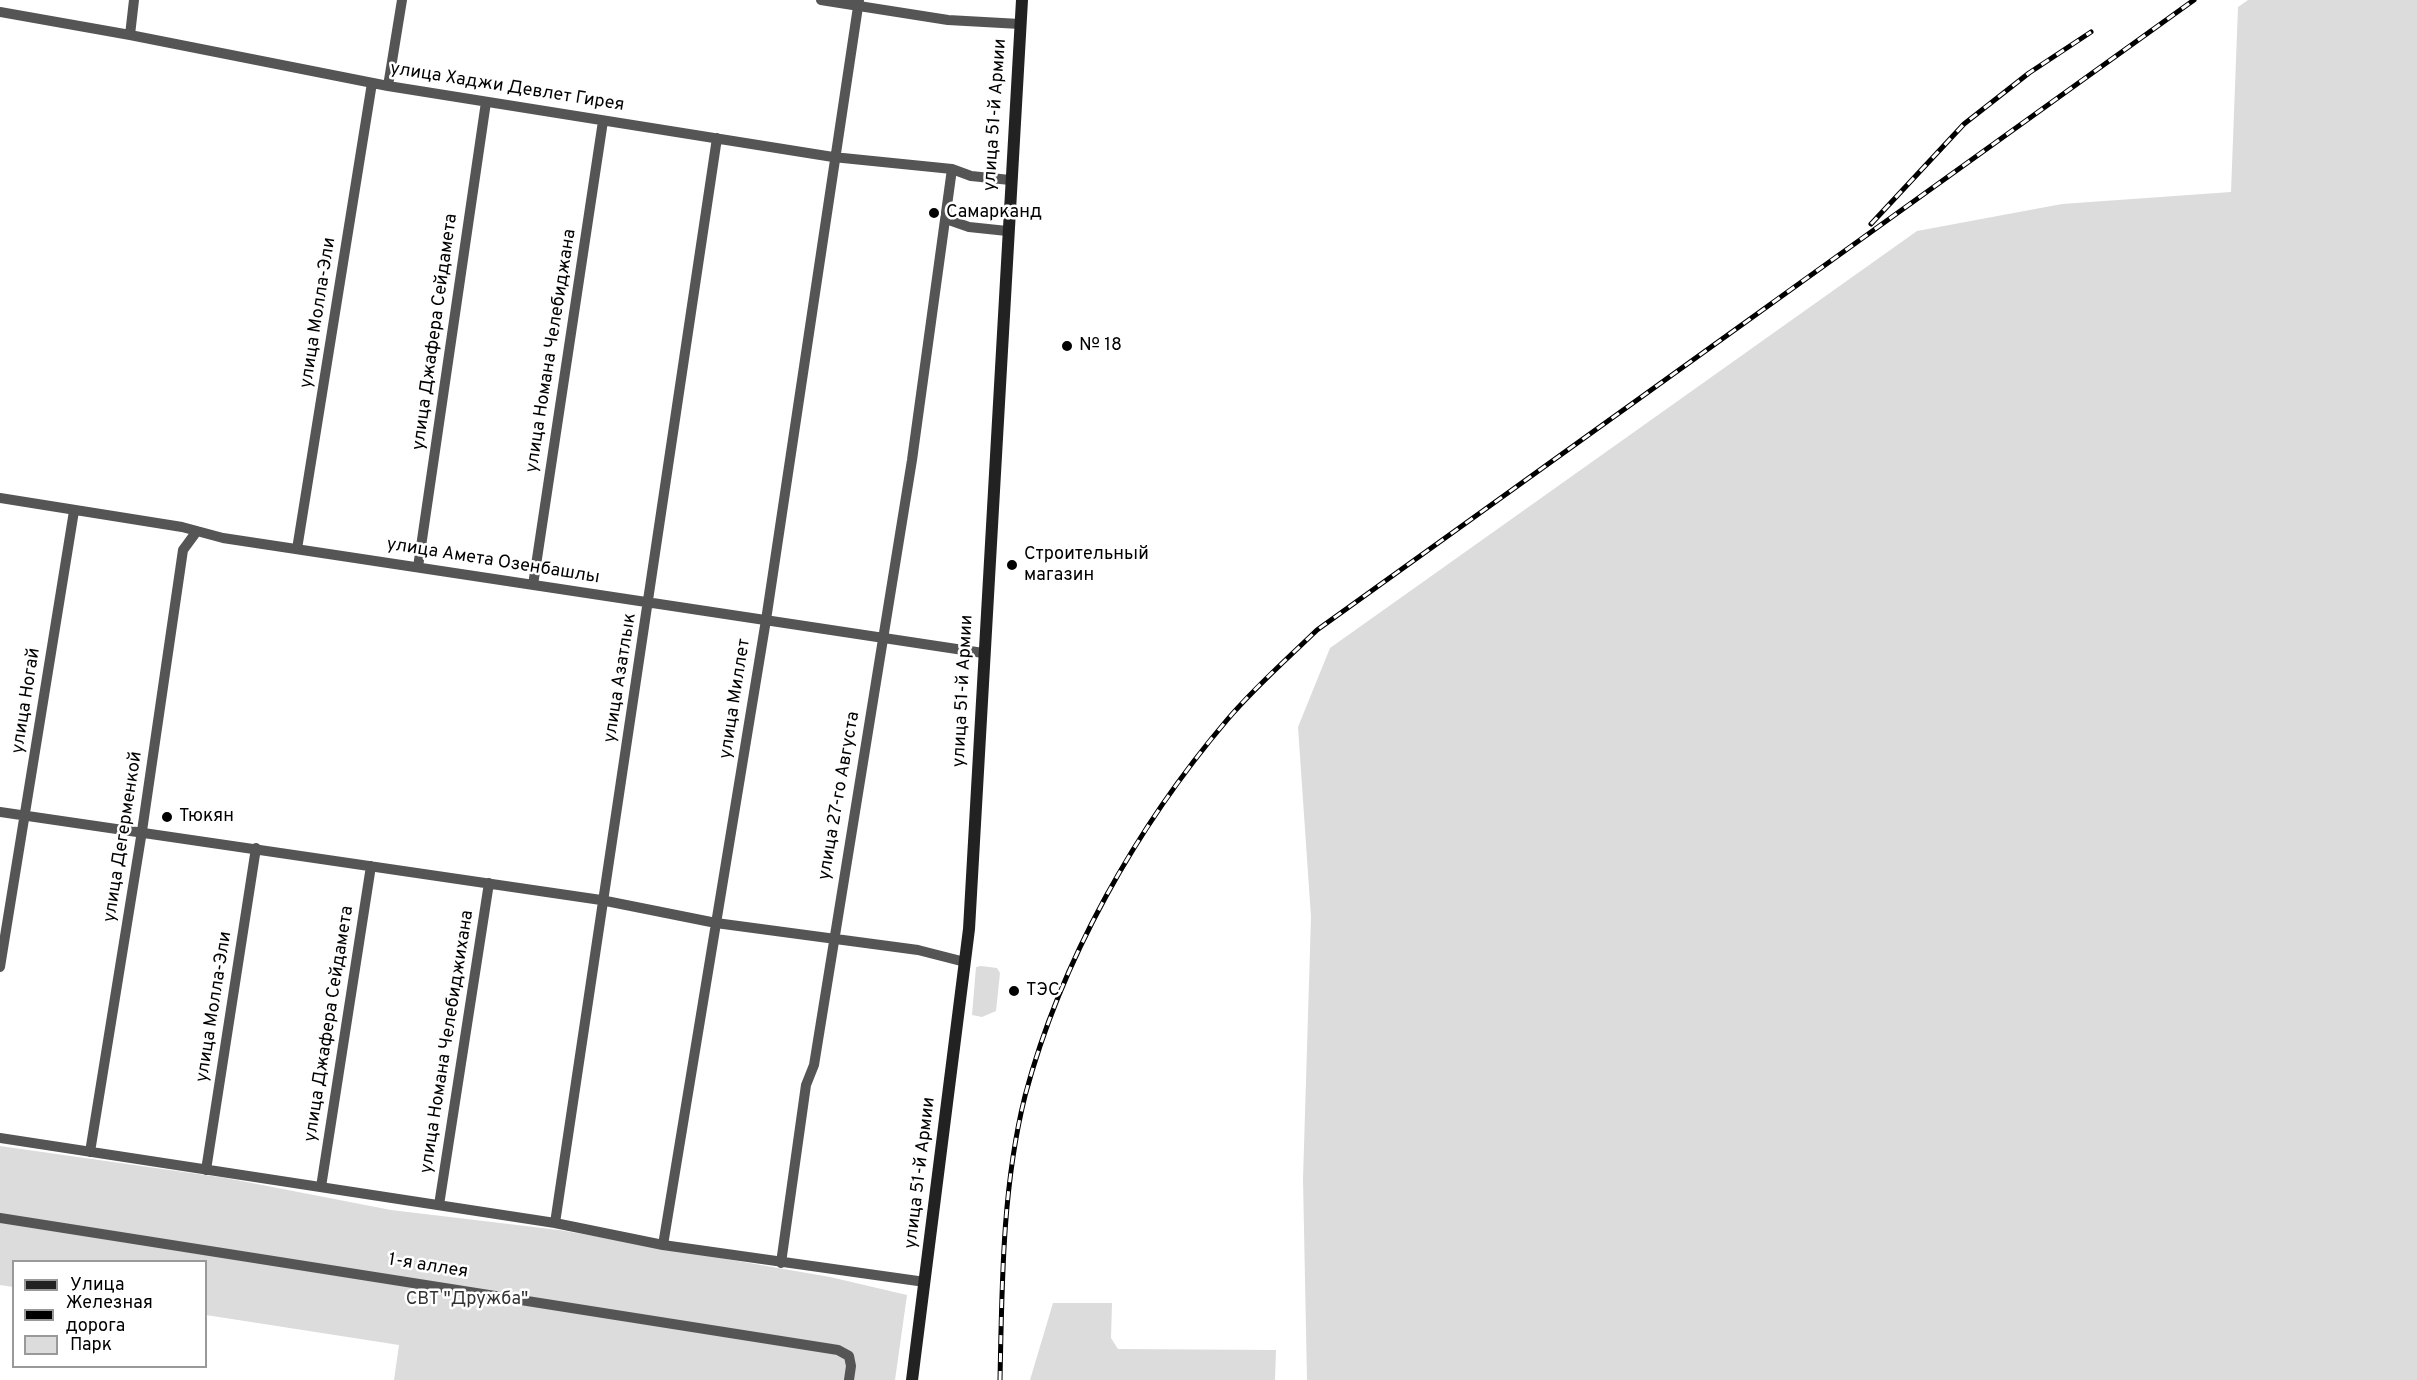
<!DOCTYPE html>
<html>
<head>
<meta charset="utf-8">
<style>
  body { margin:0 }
  #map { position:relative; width:2417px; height:1380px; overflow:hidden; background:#fff; font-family:Overpass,sans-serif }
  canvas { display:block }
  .legend { position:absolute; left:12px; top:1260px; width:195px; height:108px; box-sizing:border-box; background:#fff; border:2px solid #999; margin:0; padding:8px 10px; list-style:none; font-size:18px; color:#000 }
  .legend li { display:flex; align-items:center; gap:12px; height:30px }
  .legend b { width:30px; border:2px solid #999 }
</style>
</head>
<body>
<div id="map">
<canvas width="2417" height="1380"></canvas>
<ul class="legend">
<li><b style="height:8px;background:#222"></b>Улица</li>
<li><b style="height:8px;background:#000"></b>Железная дорога</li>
<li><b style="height:16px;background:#dcdcdc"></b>Парк</li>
</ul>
</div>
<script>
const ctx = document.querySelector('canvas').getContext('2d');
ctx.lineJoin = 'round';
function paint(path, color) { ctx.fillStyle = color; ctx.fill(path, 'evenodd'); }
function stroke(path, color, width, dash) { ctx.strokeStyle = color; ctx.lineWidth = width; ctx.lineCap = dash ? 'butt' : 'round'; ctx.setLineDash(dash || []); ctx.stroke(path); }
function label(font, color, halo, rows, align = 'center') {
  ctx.font = font + ' Overpass,sans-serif'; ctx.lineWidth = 5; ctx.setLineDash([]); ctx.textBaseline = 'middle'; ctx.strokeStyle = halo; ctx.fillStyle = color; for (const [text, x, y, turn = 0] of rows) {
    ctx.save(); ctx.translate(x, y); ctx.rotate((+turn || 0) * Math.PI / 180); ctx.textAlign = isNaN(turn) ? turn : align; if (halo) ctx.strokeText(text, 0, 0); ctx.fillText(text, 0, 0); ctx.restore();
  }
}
paint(new Path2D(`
  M2248,0H2417V1380H1307L1303,1179L1311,917L1298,727L1330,648L1917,231L2062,204L2231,192L2238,7Z
  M981,966L997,968L1000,973L996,1011L982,1017L972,1015L976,967Z
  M0,1146L226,1178L391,1210L559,1230L830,1277L907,1295L895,1380H394L399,1345L206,1315V1262H14L13,1287L0,1285Z
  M1053,1303H1112L1111,1338L1118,1349L1276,1350L1275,1380H1030Z`), '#dcdcdc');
stroke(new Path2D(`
  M821,0L948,20L1020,24
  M0,12L130,35L388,86L833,157L952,169L971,176L1010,180
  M130,35L134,0
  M388,86L402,0
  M946,219L969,227L1007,231
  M0,498L182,527L223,538L983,653
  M297,549L372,83
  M418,567L486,102
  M533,585L603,121
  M0,812L601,900L716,923L918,950L965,962
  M0,967L74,511
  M0,1138L555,1223L663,1245L925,1282
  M90,1152L142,831L183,550L197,531
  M206,1170L256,848
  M321,1187L371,866
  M439,1205L489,883
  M0,1218L838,1350L849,1356L851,1366L849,1380
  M555,1223L717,138
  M663,1245L766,620L859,0
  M781,1263L806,1085L814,1065L912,460L952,169`), '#555', 10);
stroke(new Path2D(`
  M912,1380L969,929L1022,0`), '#222', 12);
const rail = new Path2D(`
  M1871,224L1964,124L2029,73L2091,32
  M1000,1380C1002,1286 1002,1188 1025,1096C1061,960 1137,826 1227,720C1254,688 1287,659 1317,630L2194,0`);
stroke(rail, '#000', 5);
stroke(rail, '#fff', 3, [9]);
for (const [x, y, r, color] of [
  [934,213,6,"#000"],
  [1067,346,6,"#000"],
  [1012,565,6,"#000"],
  [167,817,6,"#000"],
  [1014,991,6,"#000"]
]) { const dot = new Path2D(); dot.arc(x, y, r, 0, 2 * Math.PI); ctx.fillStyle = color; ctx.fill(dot); stroke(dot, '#fff', 2); }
label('18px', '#000', '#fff', [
  ["улица Хаджи Девлет Гирея",507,88,9],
  ["улица 51-й Армии",996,115,-86],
  ["улица Молла-Эли",319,313,-81],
  ["улица Джафера Сейдамета",436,332,-82],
  ["улица Номана Челебиджана",552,351,-81],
  ["улица Амета Озенбашлы",493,562,9],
  ["улица Азатлык",621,678,-81],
  ["улица 51-й Армии",964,691,-87],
  ["улица Миллет",736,699,-81],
  ["улица Ногай",27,701,-81],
  ["улица 27-го Августа",840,796,-80],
  ["улица Дегерменкой",124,837,-81],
  ["улица Молла-Эли",215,1007,-81],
  ["улица Джафера Сейдамета",330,1024,-81],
  ["улица Номана Челебиджихана",448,1042,-81],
  ["улица 51-й Армии",921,1173,-83],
  ["1-я аллея",428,1267,9]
]);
label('18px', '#000', '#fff', [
  ["Самарканд",946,213],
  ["№ 18",1079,346],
  ["Строительный",1024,555],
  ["магазин",1024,576],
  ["Тюкян",179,817],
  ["ТЭС",1026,991]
], 'left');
label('18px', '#333', '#fff', [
  ["СВТ \"Дружба\"",467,1300]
]);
</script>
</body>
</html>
